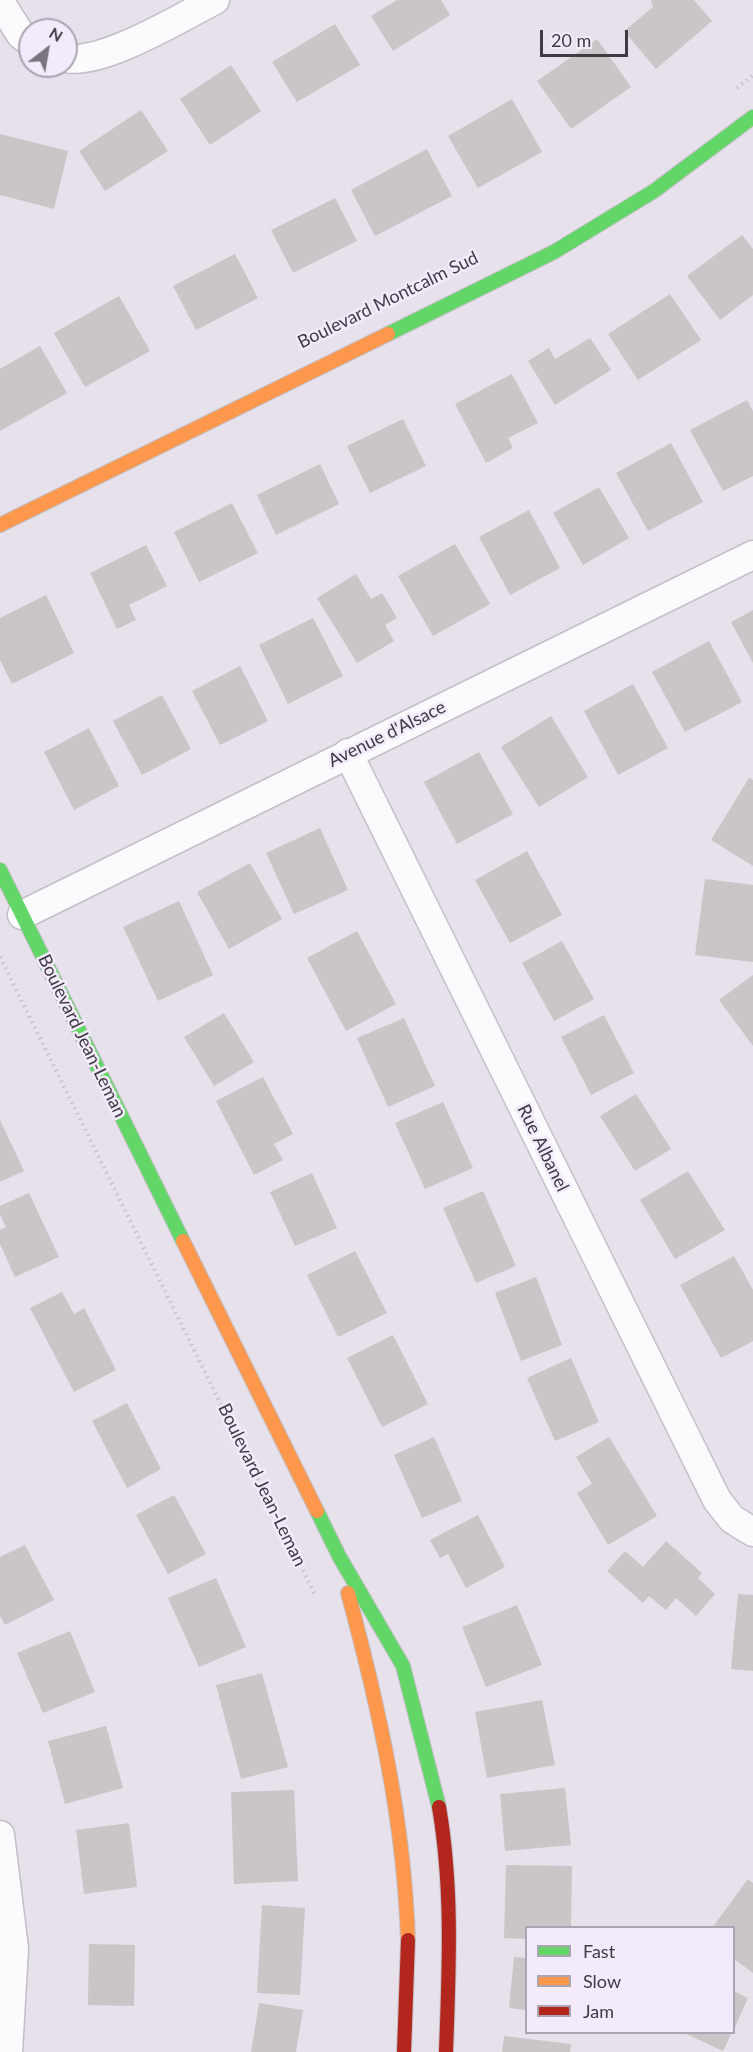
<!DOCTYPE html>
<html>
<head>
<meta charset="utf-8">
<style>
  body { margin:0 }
  #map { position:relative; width:753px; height:2052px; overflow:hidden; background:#e6e1eb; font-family:Lato,sans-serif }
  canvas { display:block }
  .legend { position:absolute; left:525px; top:1926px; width:210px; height:108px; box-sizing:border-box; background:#f3eafc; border:2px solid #aba4b2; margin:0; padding:8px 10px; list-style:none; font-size:18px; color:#3f3b42 }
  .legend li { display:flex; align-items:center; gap:12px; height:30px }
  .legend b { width:30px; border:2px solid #aba4b2 }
  .north { position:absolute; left:18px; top:18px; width:60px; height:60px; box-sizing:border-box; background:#f3eafc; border:2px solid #aba4b2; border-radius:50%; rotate:31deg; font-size:16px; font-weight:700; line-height:24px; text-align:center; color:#3f3b42 }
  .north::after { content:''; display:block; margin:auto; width:21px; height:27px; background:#79757d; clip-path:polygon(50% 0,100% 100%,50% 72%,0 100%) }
  .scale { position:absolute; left:540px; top:30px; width:88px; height:27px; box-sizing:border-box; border:3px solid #3f3b42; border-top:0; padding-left:8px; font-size:18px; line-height:21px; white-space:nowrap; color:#3f3b42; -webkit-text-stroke:4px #f3eafc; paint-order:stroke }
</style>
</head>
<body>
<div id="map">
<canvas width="753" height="2052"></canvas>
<ul class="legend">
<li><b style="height:8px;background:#63d668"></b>Fast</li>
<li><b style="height:8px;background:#ff974d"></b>Slow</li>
<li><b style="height:8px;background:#b3261e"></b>Jam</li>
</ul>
<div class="north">N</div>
<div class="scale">20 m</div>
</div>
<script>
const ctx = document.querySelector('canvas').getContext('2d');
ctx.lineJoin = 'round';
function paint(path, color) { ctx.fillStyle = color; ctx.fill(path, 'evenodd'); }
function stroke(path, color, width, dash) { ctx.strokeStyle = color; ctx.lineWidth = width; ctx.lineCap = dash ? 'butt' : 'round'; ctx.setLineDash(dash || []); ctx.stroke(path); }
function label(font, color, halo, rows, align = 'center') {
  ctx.font = font + ' Lato,sans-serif'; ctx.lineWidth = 5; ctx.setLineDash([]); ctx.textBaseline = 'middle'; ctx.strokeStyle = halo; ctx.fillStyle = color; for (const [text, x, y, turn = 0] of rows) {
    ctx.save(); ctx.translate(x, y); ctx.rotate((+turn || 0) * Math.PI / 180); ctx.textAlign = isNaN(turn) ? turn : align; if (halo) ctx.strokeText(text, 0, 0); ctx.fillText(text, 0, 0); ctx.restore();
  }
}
paint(new Path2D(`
  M397,0H441L450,15L393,51L371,16Z
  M651,0H694L712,21L656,69L624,31L653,7Z
  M335,24L360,65L297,102L272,62Z
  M597,39L631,87L571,129L537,81Z
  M231,65L261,111L210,145L180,99Z
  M512,99L542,152L478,188L448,136Z
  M141,110L168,151L105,191L79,151Z
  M0,134L68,151L54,209L0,195Z
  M427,149L452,196L375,236L351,190Z
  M335,198L357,241L293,273L271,230Z
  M742,235L753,249V295L720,320L687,276Z
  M235,254L258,298L196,330L173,286Z
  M670,294L701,340L638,380L608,334Z
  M119,296L150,351L85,387L54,333Z
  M590,338L611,370L555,405L528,361L549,348L555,359Z
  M40,346L67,393L0,431V369Z
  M512,374L538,423L508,438L513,448L486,463L455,404Z
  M747,400L753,411V476L723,491L690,430Z
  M403,419L426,466L370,493L347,446Z
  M671,443L703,502L648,531L616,473Z
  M320,464L339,504L276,535L257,495Z
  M599,487L629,538L583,565L553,513Z
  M232,503L258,553L199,582L174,532Z
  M529,510L560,568L510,595L479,537Z
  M455,544L490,604L433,636L398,576Z
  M146,545L167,586L129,605L136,620L117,629L90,573Z
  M356,574L371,599L382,593L397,618L385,625L394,641L357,663L317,598Z
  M46,595L74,653L12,684L0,660V618Z
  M753,610V663L731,622Z
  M313,618L343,676L288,704L259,645Z
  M709,641L742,702L685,732L652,672Z
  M240,666L268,721L220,745L192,691Z
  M633,684L668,748L618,775L584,711Z
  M162,695L191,749L142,775L113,721Z
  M551,716L588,777L539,807L501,747Z
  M89,728L119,786L74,810L44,752Z
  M479,752L513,814L457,844L424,782Z
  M749,778L753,780V866L711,840Z
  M320,828L348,890L294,914L266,853Z
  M527,851L562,915L510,943L475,880Z
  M250,863L282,919L229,949L197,892Z
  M705,879L753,885V962L695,955Z
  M179,901L213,975L158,1001L123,927Z
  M357,931L396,1004L346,1031L307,958Z
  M562,941L594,999L554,1021L522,963Z
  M753,975V1046L719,1000Z
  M224,1013L254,1062L214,1086L184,1037Z
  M604,1015L634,1073L591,1095L561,1037Z
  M404,1018L435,1086L388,1107L357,1038Z
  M263,1077L293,1134L274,1144L283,1160L254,1175L216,1101Z
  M636,1094L671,1149L635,1171L600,1116Z
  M443,1102L473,1168L425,1189L395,1123Z
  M0,1120L24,1171L0,1182Z
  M688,1171L725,1230L675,1259L640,1200Z
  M312,1173L337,1228L295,1246L270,1192Z
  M483,1191L516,1266L476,1283L443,1208Z
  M29,1193L59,1257L15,1277L0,1244V1230L6,1227L0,1214V1206Z
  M355,1251L387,1313L338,1337L307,1275Z
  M734,1256L753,1290V1341L721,1358L680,1285Z
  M536,1277L562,1345L521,1361L495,1293Z
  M62,1292L74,1314L84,1308L116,1370L74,1392L30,1308Z
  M393,1335L428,1404L382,1427L347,1358Z
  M571,1358L599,1422L555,1441L527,1378Z
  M127,1403L161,1469L127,1488L92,1421Z
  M434,1437L462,1501L422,1518L394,1455Z
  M609,1437L657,1516L608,1545L577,1493L592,1484L576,1457Z
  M174,1495L206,1554L168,1574L136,1515Z
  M478,1515L505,1567L466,1588L448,1554L440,1558L430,1540Z
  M666,1541L702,1573L698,1578L715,1594L696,1616L676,1598L666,1610L649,1596L643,1603L607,1571L625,1551L643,1567Z
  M25,1545L54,1600L5,1625L0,1616V1557Z
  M216,1578L246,1647L199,1667L168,1598Z
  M738,1594L753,1595V1671L731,1669Z
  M517,1605L542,1665L486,1687L462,1627Z
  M70,1631L95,1692L43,1713L17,1653Z
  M262,1673L288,1767L241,1779L216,1685Z
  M542,1700L555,1765L487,1778L475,1712Z
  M106,1726L123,1788L65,1804L48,1741Z
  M565,1788L571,1845L505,1851L500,1794Z
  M294,1790L298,1881L234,1884L231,1792Z
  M129,1823L137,1887L84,1894L76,1830Z
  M506,1865L572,1866L571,1928H526V1939L504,1938Z
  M748,1879L753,1883V1973L734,1959V1928H712Z
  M262,1905L305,1908L300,1995L257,1993Z
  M89,1944L135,1945L134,2006L88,2005Z
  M514,1957L526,1958V2010L509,2008Z
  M734,1991L748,1998L734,2029Z
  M259,2003L303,2010L296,2052H251Z
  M682,2032H732L723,2051Z
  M504,2036L571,2044L570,2052H502Z`), '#cac5c7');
const street = new Path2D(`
  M0,2L21,35L30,42
  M66,58C101,66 182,17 215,0
  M348,753L717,1500L732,1519L753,1532
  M22,915L753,555
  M0,1835L14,1949L8,2052`);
const fast = new Path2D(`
  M388,334L554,252L654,191L753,117
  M0,870L183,1241
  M317,1511L339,1556L403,1666L439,1807`);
const slow = new Path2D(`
  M0,525L388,334
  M183,1241L317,1511
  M348,1593C379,1708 404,1820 408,1940`);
const jam = new Path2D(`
  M439,1807C453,1889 449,1969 446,2052
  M404,2052L408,1940`);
stroke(street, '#c3bfc6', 31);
stroke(fast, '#c3bfc6', 16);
stroke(slow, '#c3bfc6', 16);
stroke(jam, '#c3bfc6', 16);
stroke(new Path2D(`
  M737,88L753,75
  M0,957L315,1595`), '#c5c3c7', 4, [1.5, 4.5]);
stroke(street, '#fbfafc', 28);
stroke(fast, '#63d668', 14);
stroke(slow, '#ff974d', 14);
stroke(jam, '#b3261e', 14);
label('18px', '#3f3b42', '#f3eafc', [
  ["Boulevard Montcalm Sud",388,300,-26],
  ["Avenue d'Alsace",387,734,-26],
  ["Boulevard Jean-Leman",82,1036,64],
  ["Rue Albanel",543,1148,64],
  ["Boulevard Jean-Leman",262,1485,64]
]);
</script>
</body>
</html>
